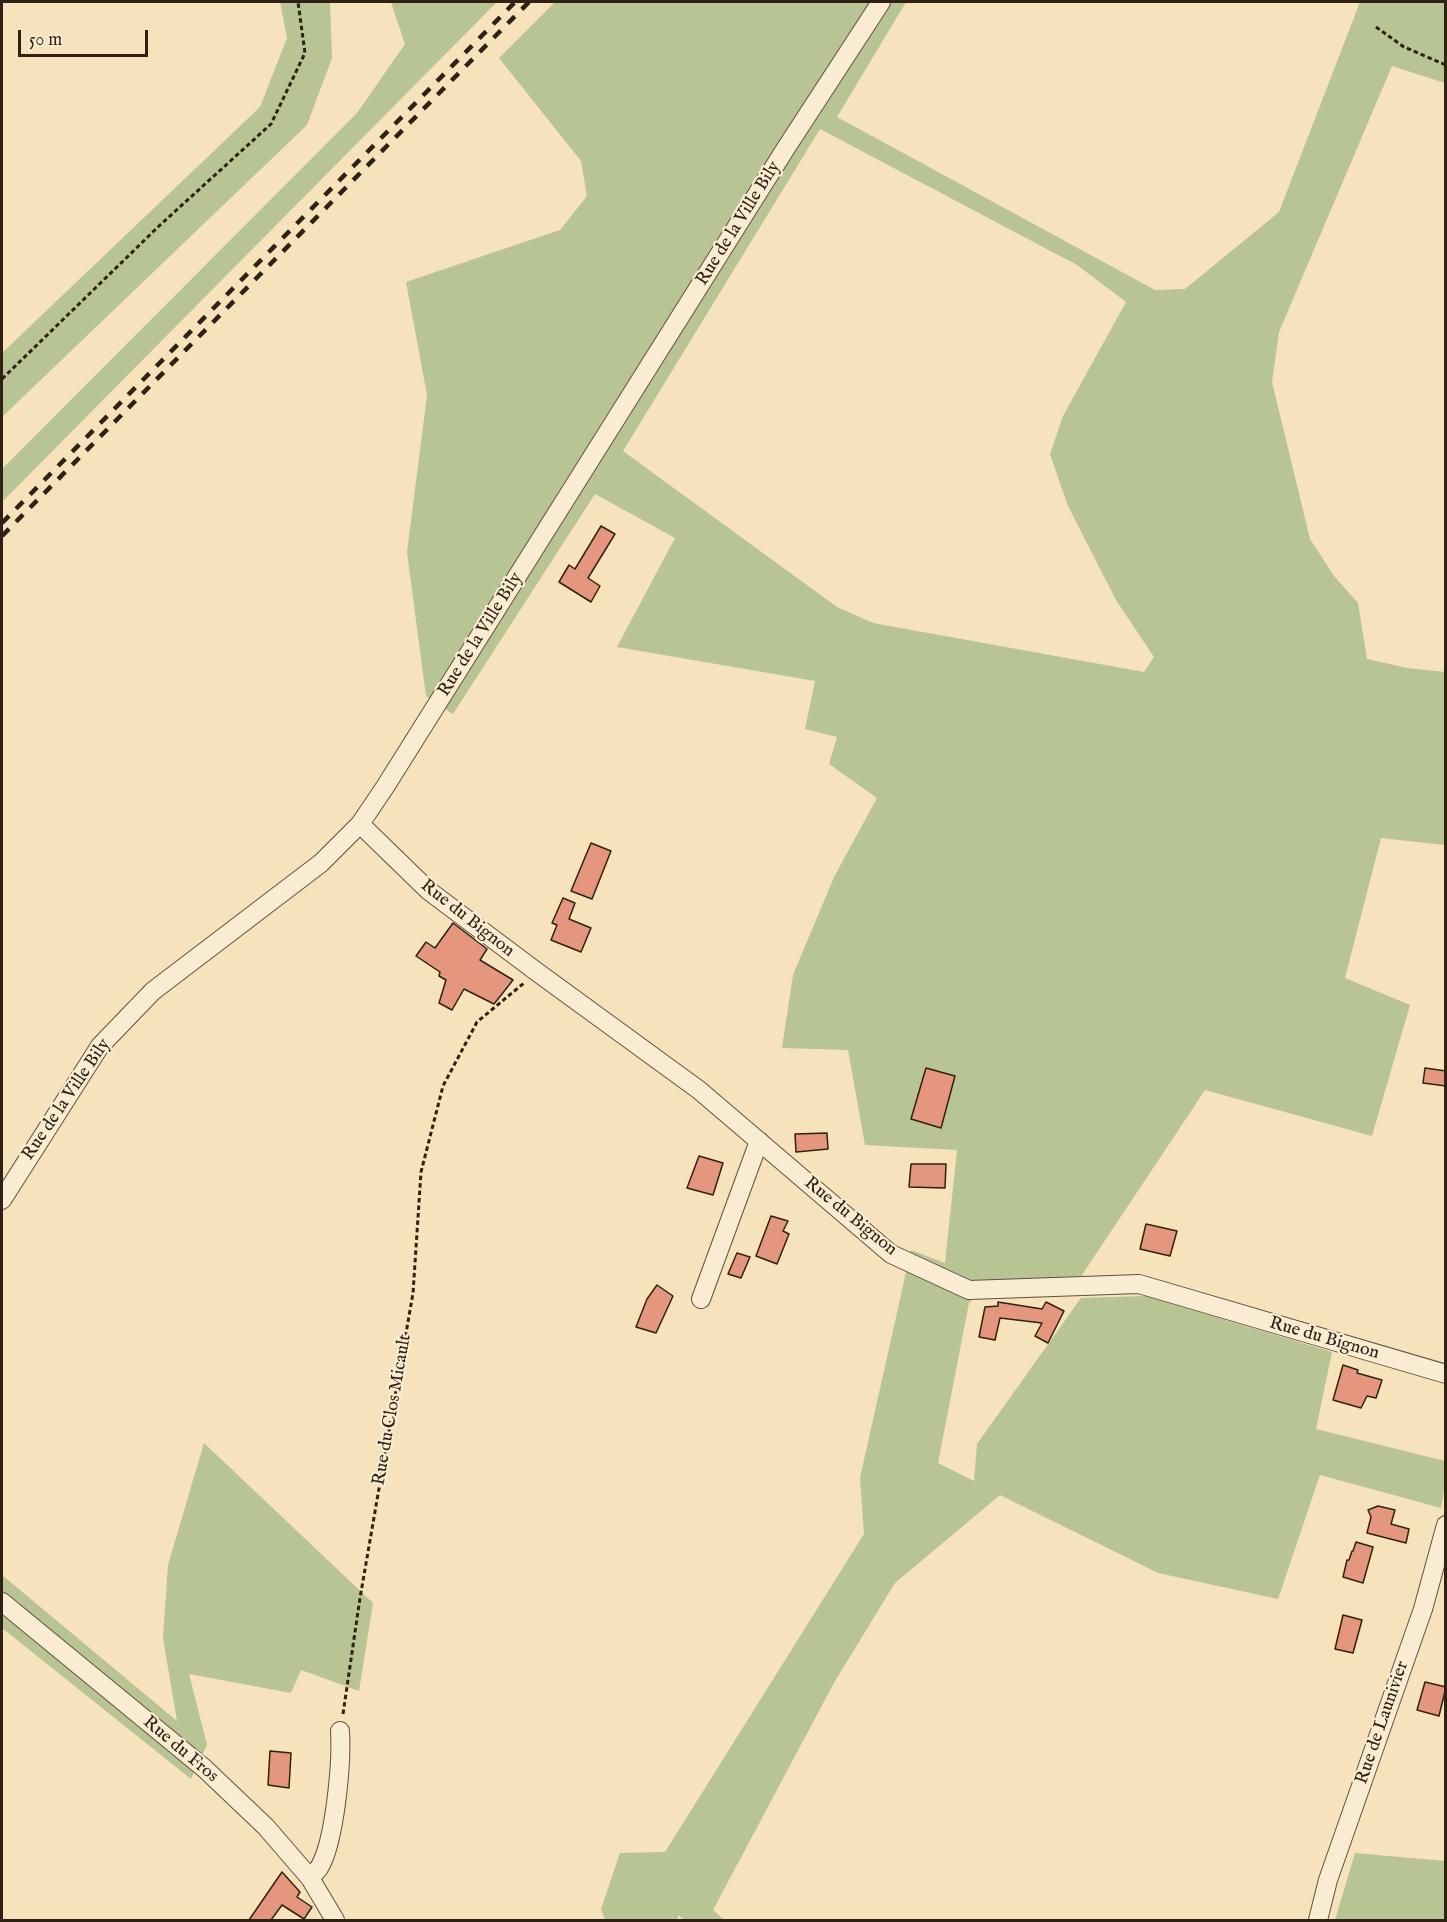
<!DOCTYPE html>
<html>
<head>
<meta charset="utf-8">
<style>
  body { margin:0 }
  #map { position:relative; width:1447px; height:1922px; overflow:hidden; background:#f6e2bb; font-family:"IM FELL English",serif }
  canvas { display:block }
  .frame { position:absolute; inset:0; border:3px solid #2f2113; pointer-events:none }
  .scale { position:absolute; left:18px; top:30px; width:130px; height:27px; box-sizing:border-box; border:3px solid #2f2113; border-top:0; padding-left:8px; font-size:18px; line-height:21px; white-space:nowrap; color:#2f2113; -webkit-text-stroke:4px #f9ecd3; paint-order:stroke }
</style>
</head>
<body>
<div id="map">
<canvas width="1447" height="1922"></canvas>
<div class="frame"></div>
<div class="scale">50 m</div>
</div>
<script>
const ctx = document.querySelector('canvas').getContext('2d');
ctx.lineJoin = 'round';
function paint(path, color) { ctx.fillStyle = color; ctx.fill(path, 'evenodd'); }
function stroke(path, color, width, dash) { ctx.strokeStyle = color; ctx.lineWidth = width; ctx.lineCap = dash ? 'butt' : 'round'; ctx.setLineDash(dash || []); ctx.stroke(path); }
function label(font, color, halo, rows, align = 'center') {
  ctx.font = font + ' "IM FELL English",serif'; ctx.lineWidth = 4.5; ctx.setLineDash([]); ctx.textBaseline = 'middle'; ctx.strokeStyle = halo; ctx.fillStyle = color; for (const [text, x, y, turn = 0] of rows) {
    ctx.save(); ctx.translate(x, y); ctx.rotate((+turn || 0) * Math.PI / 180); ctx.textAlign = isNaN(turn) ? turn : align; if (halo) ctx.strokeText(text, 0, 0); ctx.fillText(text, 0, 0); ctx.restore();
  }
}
paint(new Path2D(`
  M280,2H330L332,58L307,125L2,417V353L260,107L287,38Z
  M391,2H497L2,502V469L357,113L405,44Z
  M555,2H906L837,117L1155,290L1185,289L1279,212L1360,2H1445V83L1392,66L1279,332L1272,382L1310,539L1334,576L1358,603L1367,659L1407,668L1445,672V845L1381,838L1345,978L1410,1005L1372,1136L1205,1090L1080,1278L990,1281L969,1303L938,1463L974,1481L977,1444L1081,1298L1146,1296L1332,1352L1316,1429L1445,1461V1484L1441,1508L1320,1475L1278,1599L1158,1573L1000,1495L895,1583L835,1681L713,1910L724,1920H684L678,1915V1920H605L601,1909L620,1853L665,1852L864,1534L860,1478L911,1250L945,1263L957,1150L865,1145L848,1050L782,1048L793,975L834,877L877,798L829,764L837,737L805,729L815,681L617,647L675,538L595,494L453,714L426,696L407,552L427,395L406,282L560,230L587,196L581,161L499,58ZM820,129L1077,265L1126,302L1063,416L1050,454L1068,506L1116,600L1154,657L1144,672L873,623L837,607L623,451Z
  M204,1443L373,1603L359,1691L301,1670L291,1693L189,1674L207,1745L191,1779L2,1628V1575L177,1721L163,1638L168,1565Z
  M1355,1853L1445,1861V1920H1335Z`), '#b8c493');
const building = new Path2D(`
  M601,526L615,534L588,578L600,586L591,602L559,582L569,565L575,569Z
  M591,843L611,851L592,899L571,891Z
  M563,898L575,903L569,919L591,928L581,952L551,940L557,925L552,923Z
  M453,923L487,949L480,960L513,980L494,1004L464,989L452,1010L439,1003L446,980L439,976L440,972L416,956L426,942L435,948Z
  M926,1068L955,1076L941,1128L911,1119Z
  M1425,1068L1446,1071V1086L1423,1083Z
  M827,1133L828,1149L796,1152L795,1134Z
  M699,1156L723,1163L713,1195L687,1188Z
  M911,1164H946L945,1188L909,1187Z
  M771,1216L788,1221L783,1231L789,1234L777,1264L756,1256Z
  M1146,1224L1177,1231L1170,1256L1140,1249Z
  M737,1253L750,1257L741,1278L728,1274Z
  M657,1285L673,1296L656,1333L636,1327L647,1299Z
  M998,1302L1042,1309L1046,1302L1064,1311L1048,1343L1035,1336L1042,1323L1000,1318L995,1340L979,1337L985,1307L998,1306Z
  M1343,1365L1358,1370L1357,1373L1382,1380L1376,1398L1367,1396L1361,1408L1333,1400Z
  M1378,1506L1395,1510L1391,1524L1409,1529L1406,1543L1367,1533L1371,1517L1368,1510Z
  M1356,1542L1373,1547L1363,1583L1343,1577L1347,1560H1349L1352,1551H1353Z
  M1343,1615L1362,1620L1353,1653L1335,1649Z
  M1425,1682L1446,1687L1439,1716L1417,1710Z
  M270,1751L291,1753L289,1788L268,1785Z
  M282,1872L300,1892L297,1897L312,1907L304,1919L282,1905L271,1920H249Z`);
paint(building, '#e4977e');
stroke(building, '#2f2113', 1.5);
const minor = new Path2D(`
  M360,824L429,891L537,972L699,1090L891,1254L969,1290L1139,1284L1446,1374
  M2,1200L100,1046L153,991L321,863L360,824L385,787L786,148L881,2
  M701,1299L759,1141
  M2,1602L204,1768L266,1827L310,1878L335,1920
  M310,1878C312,1875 316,1872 319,1868C335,1842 342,1762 340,1731
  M1318,1920L1328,1880L1423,1609L1446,1525`);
stroke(minor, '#61513d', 20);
stroke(new Path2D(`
  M1376,27L1404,47L1446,65
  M2,379L159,226L271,124L305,53L298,2
  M343,1714L360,1598L413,1293L421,1172L443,1086L477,1022L524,983`), '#2f2113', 3, [4.5, 3]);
stroke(minor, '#f9ecd3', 18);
stroke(new Path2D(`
  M2,523L515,2
  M2,536L529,2`), '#2f2113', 4.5, [10, 10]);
label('18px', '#2f2113', '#f9ecd3', [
  ["Rue de la Ville Bily",739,224,-58],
  ["Rue de la Ville Bily",481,635,-58],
  ["Rue du Bignon",467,919,38],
  ["Rue de la Ville Bily",67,1100,-56],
  ["Rue du Bignon",850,1217,39],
  ["Rue du Bignon",1324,1339,16],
  ["Rue du Clos Micault",393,1410,-80],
  ["Rue de Launivier",1383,1723,-71],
  ["Rue du Fros",180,1750,40]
]);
</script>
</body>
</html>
